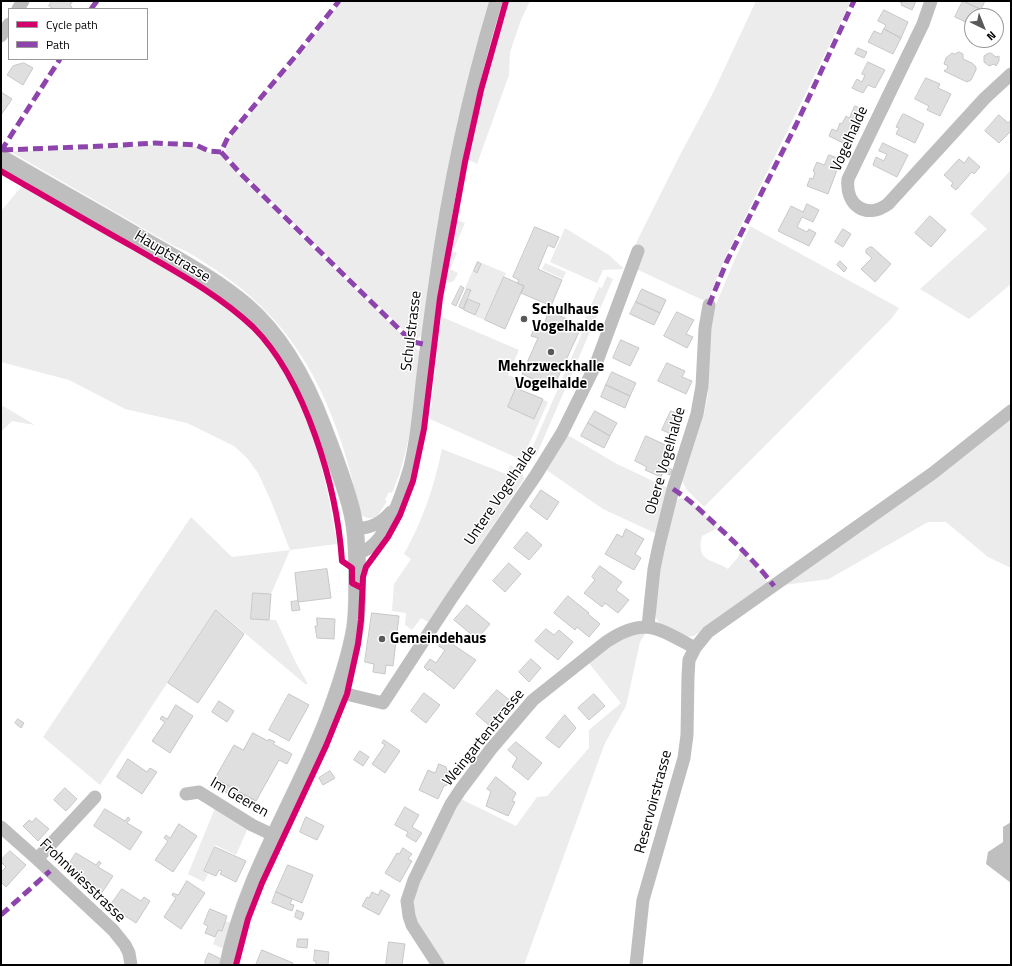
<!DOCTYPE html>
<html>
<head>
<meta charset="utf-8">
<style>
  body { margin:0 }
  #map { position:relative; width:1012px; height:966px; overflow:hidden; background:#fff; font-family:"Titillium Web",sans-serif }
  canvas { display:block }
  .frame { position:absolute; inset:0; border:2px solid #000; pointer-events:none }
  .legend { position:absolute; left:8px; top:8px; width:140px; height:52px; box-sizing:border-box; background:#fff; border:1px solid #999; margin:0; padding:5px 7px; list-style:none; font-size:12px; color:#000 }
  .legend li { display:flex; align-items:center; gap:8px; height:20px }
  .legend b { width:20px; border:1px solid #999 }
  .north { position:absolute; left:964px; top:8px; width:40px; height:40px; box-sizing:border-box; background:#fff; border:1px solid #999; border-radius:50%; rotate:137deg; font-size:11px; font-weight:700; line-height:16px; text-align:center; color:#000 }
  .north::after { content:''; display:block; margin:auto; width:14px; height:18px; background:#595959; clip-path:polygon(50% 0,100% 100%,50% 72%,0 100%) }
</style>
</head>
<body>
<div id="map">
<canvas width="1012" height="966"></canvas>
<div class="frame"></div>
<ul class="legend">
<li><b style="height:5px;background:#d6006c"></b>Cycle path</li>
<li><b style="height:5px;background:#8e44ad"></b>Path</li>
</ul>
<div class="north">N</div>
</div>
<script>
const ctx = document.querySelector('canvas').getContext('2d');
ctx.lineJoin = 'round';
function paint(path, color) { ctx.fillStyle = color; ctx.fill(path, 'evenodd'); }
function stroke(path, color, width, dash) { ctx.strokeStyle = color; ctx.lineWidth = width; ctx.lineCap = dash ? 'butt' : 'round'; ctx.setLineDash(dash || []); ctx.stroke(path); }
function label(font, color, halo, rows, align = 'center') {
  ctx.font = font + ' "Titillium Web",sans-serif'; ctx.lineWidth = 3; ctx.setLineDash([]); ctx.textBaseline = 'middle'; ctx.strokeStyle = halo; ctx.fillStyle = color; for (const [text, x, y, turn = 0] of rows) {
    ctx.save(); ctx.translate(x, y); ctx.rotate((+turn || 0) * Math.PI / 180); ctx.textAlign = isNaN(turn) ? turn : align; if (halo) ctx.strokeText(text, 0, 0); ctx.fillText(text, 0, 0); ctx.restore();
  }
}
paint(new Path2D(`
  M342,1H491L438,223L422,336L417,339L411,336L404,329L403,330L239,170L228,157L226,153V149L229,140L295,61Z
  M509,1H530L521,20L510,52L509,75L477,164L468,159C478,106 493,53 509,1Z
  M756,1H851L725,258L707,302L636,269L635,246L639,237L680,155L713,93Z
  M152,145L195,147L222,157L291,227L420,352C414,400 412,448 392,493L389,492L385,500L387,501C380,513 374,525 360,514C357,506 356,496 354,487C351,473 346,458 342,444C317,369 282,314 216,270C203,262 189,251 174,246L11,152L18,151L65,150Z
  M1,166L161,258L236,306L265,334L301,390L331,469L339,509L342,533L340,532C326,435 293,345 208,289L1,169Z
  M1011,170V284L969,319L920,289L987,229L970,214Z
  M22,186C60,208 98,229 136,250C183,278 234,304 268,349C311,405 326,476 337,544L290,550L271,594L253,593L251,619L276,620L296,663L308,684H305L216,609L100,785L43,737L191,517L232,557L290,550L271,501L258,473L247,458L234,446L187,423L125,409L69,380L1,362V211Z
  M457,220L465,223L453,251L457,253L450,269L458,273L454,281L447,283L444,282Z
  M750,226L899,308L892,318L704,507L687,490L682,481L704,414L708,395L710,327L714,309L734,261Z
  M565,228L609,255L624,269L603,270L597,283L550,262Z
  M477,261L506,273L485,320L475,316L480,304L468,299L471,291L465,288Z
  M545,263L566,272L563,279L542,269Z
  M607,276L613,279L536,456L530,453L583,331L580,330L599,287L602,288Z
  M442,317L519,350L508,375L524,382L521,390L548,402L522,460L430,419L440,323Z
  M3,406L35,425L12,421L1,432V408Z
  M1011,416V568L988,557L946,522H928L829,579L784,585Z
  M566,434L617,464L670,489L657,534L603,509L545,469Z
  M442,449L506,474L510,465L522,472L524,479L428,622L421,618L412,630L405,625L406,613L392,611L394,584L411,559L404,554C423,520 434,487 442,449Z
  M681,498C693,500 708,520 718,528L702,536C695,563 714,559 728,569L739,556L740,551L742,552L768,583L701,631L694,636L686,637L661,625L656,618L654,610L660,559L675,501Z
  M646,632L640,642L626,706L605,743L524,965H443C433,949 419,932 414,913C413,906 414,898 415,891L457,805L461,799L516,826L537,797L547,796L589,748V730L621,703L588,662L623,637Z
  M215,808L248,828L236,855L215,845L203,871L208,874L204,882L188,874Z
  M225,921L232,923L220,965L219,964L224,949L213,944L218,930L222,931Z`), '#ececec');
paint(new Path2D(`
  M1011,822V883L986,864L988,852L1003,842V827Z`), '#bfbfbf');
const building = new Path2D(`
  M52,1H73L70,5L72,7L71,9H54L49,6Z
  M897,1H916L912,10L901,5L902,3Z
  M963,1H985L981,9Z
  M963,1L984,11L982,16H972V25L955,17Z
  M884,10L908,22L901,38L884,29L886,25L878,21Z
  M884,29L901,38L893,54L868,42L874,31L881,34Z
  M858,48L867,52L864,58L855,54Z
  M959,52L963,54V59L972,63L976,67V70L971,80L967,82L944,71L948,68L947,65L944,64L946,58L952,53L954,54Z
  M991,53L996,57L999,56V61L996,66L994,64L989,66L984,62V56L987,54Z
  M868,62L885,70L875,88L868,85L863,93L852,88L857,79L862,82L865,75L862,74Z
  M24,63L33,68L23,85L7,75L13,66Z
  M926,78L940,84L938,88L951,94L940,116L927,110L929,106L915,99Z
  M1,92L12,99L1,115Z
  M855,106L866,111L860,124L859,123L855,131L856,132L853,140L851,139L847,145L829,136L832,129L837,131L840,123L842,124L846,116L849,118Z
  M904,114L924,124L915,143L896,134L899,128L896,127L902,115Z
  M999,115L1008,123L1011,120V131L999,143L985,131Z
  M883,143L908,155L897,177L873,165L876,157L884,161L887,154L879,151Z
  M829,155L841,159L828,194L807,186L810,178L813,179L815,172L813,171L817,162L824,165Z
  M969,157L980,167L974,174L972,172L956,190L951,186L953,183L944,175L959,159L964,163Z
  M807,204L819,210L813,222L802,217L797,227L807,232L809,229L816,233L809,246L778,231L791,206L803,212Z
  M930,216L946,230L931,247L915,233Z
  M535,227L559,237L554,248L548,245L538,269L562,280L551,306L521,293L524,286L517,283L519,280L513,277Z
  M843,229L851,234L843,247L835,242Z
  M870,247H872L891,264L875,282L861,269L872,258L866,253V250Z
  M840,261L847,268L844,272L837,265Z
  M478,262L481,264L477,273L474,271Z
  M504,277L524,286L505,329L485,320Z
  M461,286L464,288L456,306L452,304Z
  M467,289L471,290L463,309L459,307Z
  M642,289L666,300L660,313L636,302Z
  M468,299L480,304L475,315L464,310Z
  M636,302L660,313L654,325L630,314Z
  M549,311L569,320L566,327L579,332L553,388L522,374L538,338L531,336L537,322L544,324Z
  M677,312L694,320L686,334L693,337L687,348L664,336Z
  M621,340L639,348L630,366L613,358Z
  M667,363L685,371L682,377L692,381L686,394L658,381Z
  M612,372L636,383L630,396L606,385Z
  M606,385L630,396L625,408L601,397Z
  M516,388L543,399L534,419L508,407Z
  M595,411L617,423L610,436L588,423Z
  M671,411L682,416L673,435L662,430Z
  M588,423L610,436L604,448L581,436Z
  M646,436L674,449L666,467L672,470L670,475L663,472L661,477L645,470L647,467L635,461Z
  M541,490L559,502L547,520L530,507Z
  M626,529L644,539L635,554L641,558L634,570L605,554L617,534L622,537Z
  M527,532L542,545L529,560L514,548Z
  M509,563L521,574L505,592L493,581Z
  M600,566L622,582L616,590L629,600L618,613L605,603L602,607L584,593L595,580L592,577Z
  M327,569L331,598L298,602L295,573Z
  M253,593L271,594L269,620L251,619Z
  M568,596L589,613L588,614L600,624L589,637L577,627L575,630L554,613Z
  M298,601L300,610L292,611L291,602Z
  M467,605L490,624L477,639L454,620Z
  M216,610L244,634L198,703L168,683Z
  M372,613L399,616L393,666L386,665L385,674L373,672L374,664L365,662Z
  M317,618L335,619L334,639L317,638L315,626H317Z
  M546,629L554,635L559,630L573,642L558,660L535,641Z
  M445,637L450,641L449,642L476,660L454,689L429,669L428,671L424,667L430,659L436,663L445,650L439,646Z
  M531,659L541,668L529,682L519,672Z
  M497,690L512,702L491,727L476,714Z
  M424,693L440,705L426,723L411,711Z
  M289,694L309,705L289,741L269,730Z
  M594,694L605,706L589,720L578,708Z
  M219,701L234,711L227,722L212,712Z
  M176,705L193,716L170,753L152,741L165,722L160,719L162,716L167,719Z
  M565,715L576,728L559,748L546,738Z
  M18,719L24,723L21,728L15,723Z
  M253,733L268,741L269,739L275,742L273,744L292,754L287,764L279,760L256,801L215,778L234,745L243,750Z
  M384,740L400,751L385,773L372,764L385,745L382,743Z
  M516,742L542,763L528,780L512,767L517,758L508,750Z
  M360,751L369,757L363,766L354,760Z
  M128,759L147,772L150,768L157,772L142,794L117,777Z
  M439,764L446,767L452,783L444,786L438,799L419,790L428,770L435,773Z
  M330,771L335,778L323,785L319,778Z
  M496,777L516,793L512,801L515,802L508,816L486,806L491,791L487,789Z
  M220,781L254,800L251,807L217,787Z
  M65,788L77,799L66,811L54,800Z
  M405,807L419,815L412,827L422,833L416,842L406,836L408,832L395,825Z
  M105,809L125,821L128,817L130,819L127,823L142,832L130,850L94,826Z
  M306,817L324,826L317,840L300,832Z
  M36,818L49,829L38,841L23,826L29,820L32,822Z
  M179,824L197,836L173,872L155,860L168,841L164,838L166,835L170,838Z
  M215,847L246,861L236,882L220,874L222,871L219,870L216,876L204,871Z
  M403,848L412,854L408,859L412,861L400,882L385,873L397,853L399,854Z
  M10,851L26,865L6,887L1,882V872L6,867L1,862V860Z
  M76,853L96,865L99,861L101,863L98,867L113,876L101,894L65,871Z
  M288,865L313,875L302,903L276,892Z
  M187,881L205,893L181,929L164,917L176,898L172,895L173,893L178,895Z
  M122,889L141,901L144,897L150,901L136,923L110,906Z
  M381,890L390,895L379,915L362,906L367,897L369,898L372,892L378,895Z
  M276,892L292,899L290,904L294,905L292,911L272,903Z
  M210,909L227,916L222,931L218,930L215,937L205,933L208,926L204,924Z
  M297,910L304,913L301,920L295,917Z
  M298,939H308L307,948L297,947Z
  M389,942L405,944L402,965H386Z
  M262,950L293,963L292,965H256Z
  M315,950L329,952L328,965H316V961H314Z
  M209,953L221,959L219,965H204L206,962H205Z`);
paint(building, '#dfdfdf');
stroke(building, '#c7c7c7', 1);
const major = new Path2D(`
  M1,158C47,185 94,211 140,238C176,259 214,279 246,306C283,338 306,382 323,427C333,453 344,481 351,508C356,527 357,548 357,568C357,587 358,608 355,628C351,652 343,677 335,700C304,790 247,871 228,965`);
stroke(major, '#dbdbdb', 18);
stroke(new Path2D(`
  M931,1L923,24L848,179C845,205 866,220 888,204L985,98L1011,74
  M18,9L23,1
  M1,36L9,24
  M355,529C370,528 381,524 391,512
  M357,553C385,549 403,491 410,467C417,439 419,411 422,383C426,350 430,317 435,284C448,188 468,94 496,1
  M648,626L654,569L659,545L673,489L697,414L702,386L705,328L709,305
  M338,692L383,703L451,599L536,475L562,433L596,364L638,251
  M186,794L199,792L252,825L275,836
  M1,827L37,859L113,930L125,945L129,953L131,965
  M37,859L95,797
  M438,965L412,925L409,916L407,901L414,880L451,804L461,789L491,749L533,700L606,642C644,616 658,628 695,648
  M636,965L643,900L684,758L687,735L688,676L689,660L695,648L708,632L933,473L1011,411`), '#bebebe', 13);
stroke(major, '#bebebe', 17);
stroke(new Path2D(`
  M91,9L97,1
  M3,150L104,146L155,143L196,145L209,151L221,152L228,137L294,58L339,1
  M1,151L60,59
  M221,152L240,173L403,333L414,342L427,345
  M709,305L727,261L796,125L854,1
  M673,489C689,499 702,512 716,525C737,544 757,564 774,586
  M1,915L50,871`), '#8e44ad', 5, [10, 5]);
stroke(new Path2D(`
  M1,171C46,197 90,223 135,248C176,272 218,294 253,327C306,380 337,488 342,561L352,568V583L362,588
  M236,965L248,919L262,883L326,746L347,694L358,644L361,620L363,577L366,567L388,537L400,515L413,481L424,429L440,298L465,162L481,90L506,1`), '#d6006c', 6);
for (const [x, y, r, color] of [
  [524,319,4,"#595959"],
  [551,352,4,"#595959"],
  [382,639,4,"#595959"]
]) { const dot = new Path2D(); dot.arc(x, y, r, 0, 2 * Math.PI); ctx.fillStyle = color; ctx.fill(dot); stroke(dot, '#fff', 1.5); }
label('15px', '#000', '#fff', [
  ["Vogelhalde",850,139,-66],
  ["Hauptstrasse",172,257,31],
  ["Schulstrasse",412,331,-83],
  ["Obere Vogelhalde",666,461,-74],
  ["Untere Vogelhalde",501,496,-56],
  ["Weingartenstrasse",484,738,-51],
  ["Im Geeren",239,798,30],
  ["Reservoirstrasse",654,802,-75],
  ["Frohnwiesstrasse",82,881,44]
]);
label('bold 15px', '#000', '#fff', [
  ["Schulhaus",532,310],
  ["Vogelhalde",532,327],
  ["Mehrzweckhalle",551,367,"center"],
  ["Vogelhalde",551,384,"center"],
  ["Gemeindehaus",390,639]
], 'left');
</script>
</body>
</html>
